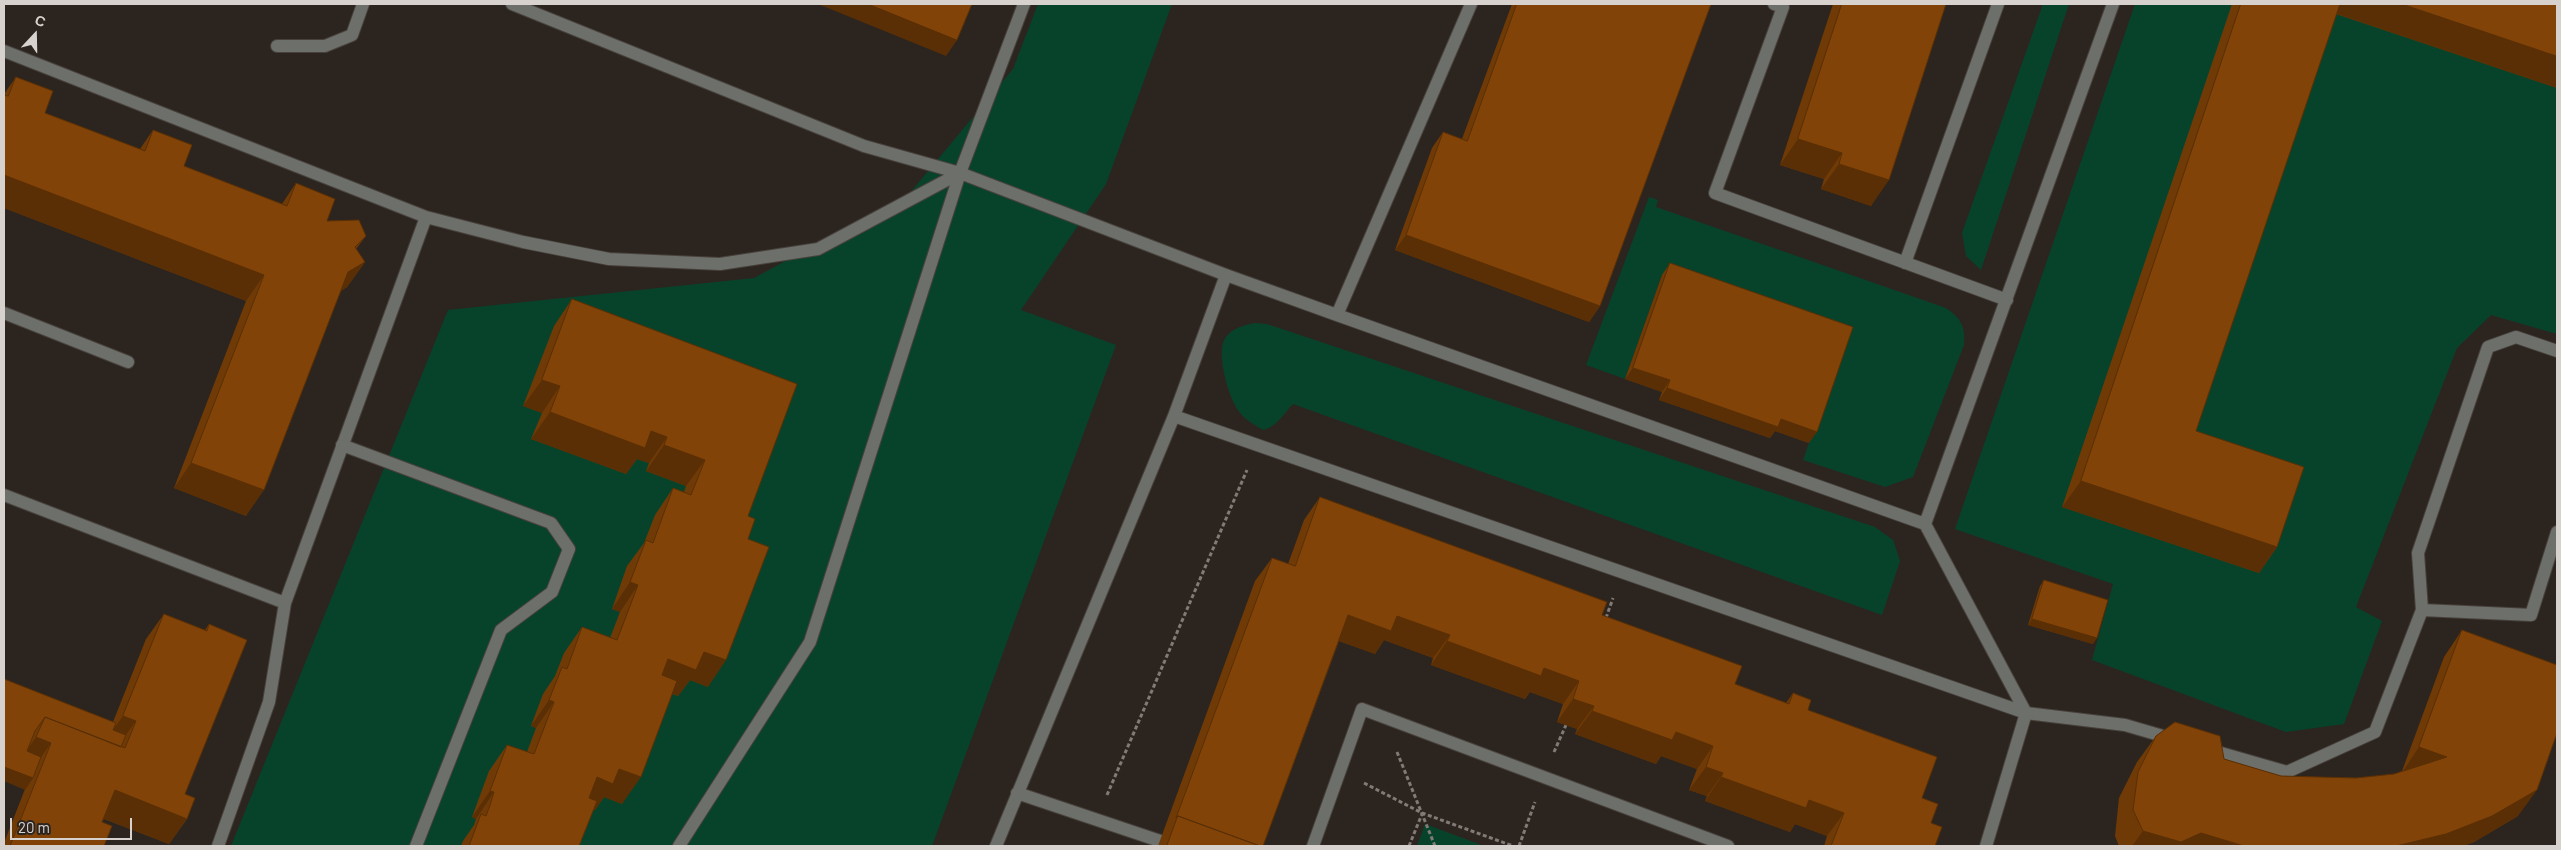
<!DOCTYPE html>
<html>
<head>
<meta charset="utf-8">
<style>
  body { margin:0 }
  #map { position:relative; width:2561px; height:850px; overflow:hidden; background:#2c251f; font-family:Barlow,sans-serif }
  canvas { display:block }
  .frame { position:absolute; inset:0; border:5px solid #d8d2cf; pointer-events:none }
  .north { position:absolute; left:10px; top:10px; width:50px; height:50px; -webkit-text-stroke:4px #2c251f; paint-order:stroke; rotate:21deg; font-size:14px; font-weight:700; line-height:20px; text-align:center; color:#d8d2cf }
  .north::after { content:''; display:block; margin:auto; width:18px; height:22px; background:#d8d2cf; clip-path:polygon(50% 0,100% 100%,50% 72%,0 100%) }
  .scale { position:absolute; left:10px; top:818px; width:122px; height:22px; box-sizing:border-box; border:2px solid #d8d2cf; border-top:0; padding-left:6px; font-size:15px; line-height:18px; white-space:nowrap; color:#d8d2cf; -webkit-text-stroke:4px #2c251f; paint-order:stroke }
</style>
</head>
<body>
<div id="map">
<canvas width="2561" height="850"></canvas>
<div class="frame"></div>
<div class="north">С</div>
<div class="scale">20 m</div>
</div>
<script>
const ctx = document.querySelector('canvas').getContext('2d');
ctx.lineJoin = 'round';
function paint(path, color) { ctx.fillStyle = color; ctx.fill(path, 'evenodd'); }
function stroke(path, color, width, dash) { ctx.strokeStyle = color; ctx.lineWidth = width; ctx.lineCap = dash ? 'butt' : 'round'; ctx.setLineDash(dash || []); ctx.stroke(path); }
paint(new Path2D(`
  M1038,4H1172L1106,184L1021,310L1116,345L932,846H231L448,310L754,278L909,194L1013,69Z
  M2043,4H2069L1981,270L1966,256L1962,233Z
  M2135,4H2557V334L2491,315L2457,348L2356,607L2382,621L2344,724L2286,732L2092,660L2113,584L1955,529Z
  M1649,197L1658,200L1656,207L1946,308C1961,318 1966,328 1964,345L1913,477L1885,487L1803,460L1845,339L1662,275L1625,379L1586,365Z
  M1255,323L1267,324L1875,527L1893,540L1900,561L1882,615L1293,404C1284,413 1277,427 1263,430C1255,425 1247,421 1241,414C1229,401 1218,359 1223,343C1227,330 1243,325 1255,323Z
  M1425,824L1484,846H1417Z`), '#07432b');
const minor = new Path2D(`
  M512,4L864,146L960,173L1024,4
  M1471,4L1337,315L1925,524
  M1774,4L1783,7L1715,193L2007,300
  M2113,4L1925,524L2026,713L2125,725L2173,739
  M277,46H325L352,35L363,4
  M4,51L426,217L285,603L269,702L218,846
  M426,217L523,242L609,259L720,264L818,249L960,173
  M1905,263L1998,4
  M4,313L128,362
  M2557,351L2516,337L2488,347L2418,553L2422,610L2531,615L2557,532
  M1174,416L2026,713L1986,846
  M342,445L551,523L569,549L552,592L501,630L416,846
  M4,495L285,603
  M2207,749L2287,772L2375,732L2422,610
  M1017,793L1160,841
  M679,846L810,642L960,173L1226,275L1337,315
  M996,846L1174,416L1226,275
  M1313,846L1362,709L1728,846`);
stroke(minor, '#48413b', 14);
stroke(new Path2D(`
  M1606,618L1613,598
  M1397,752L1435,846
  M1554,752L1566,725
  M1364,783L1422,813L1513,846
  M1107,795L1247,470
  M1409,846L1422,814
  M1519,846L1535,802`), '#817a76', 3, [4, 2.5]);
stroke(minor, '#6d6f6b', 12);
paint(new Path2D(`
  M1512,4H1711L1600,306L1589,322L1395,250L1432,148L1443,132L1462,139Z
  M1833,4H1946L1871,206L1821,189L1824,179L1780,165Z
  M2232,4H2557V88L2336,14L2196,431L2277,547L2259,573L2062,507Z
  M16,77L45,113L140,149L153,130L184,166L282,204L296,183L327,221L366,236L356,249L365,262L347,287L341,291L246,516L174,488L246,301L4,208V94Z
  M1670,263L1809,443L1775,431L1770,438L1659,400L1662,392L1625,379L1662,275Z
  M572,299L797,384L748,516V539L708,687L690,680L678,696L672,694L622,804L604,797L595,810H593L579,846H461L463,841L474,825L476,819L472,817L489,771L507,745L527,752L536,728L531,726L543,694L555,676L564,653L582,627L610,638L620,612L612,609L627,566L644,543L655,515L673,488L684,492L686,486L646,471L649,463L637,459L626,474L531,439L542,413L523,406L554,326Z
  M1320,497L1602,615L1735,684L1786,703L1793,693L1808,710L1922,798L1931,823L1935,846H1824L1827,836L1795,824L1790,832L1705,801L1707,796L1689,790L1697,769L1661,756L1656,764L1575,734L1577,729L1557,722L1563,704L1530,692L1525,699L1431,665L1433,658L1384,640L1375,654L1339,641L1263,846H1158L1255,581L1272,558L1288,564L1304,520Z
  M2044,580L2093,644L2028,625L2040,586Z
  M164,614L205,630L209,624L185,794L187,819L169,844L104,819L102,822L104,846H4V843L25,789L4,679L113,722L146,639Z
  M2462,630L2518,816L2474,842L2463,846H2119L2115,836L2119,798L2137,762L2156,736L2224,759L2281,776L2356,778L2394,774L2402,771L2444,657Z`), '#6f3a06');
paint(new Path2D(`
  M818,4H868L957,40L946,56Z
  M2333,4H2402L2557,56V88L2328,11Z
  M1798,139L1842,153L1824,179L1780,165Z
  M1839,164L1889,180L1871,206L1821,189Z
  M4,175L264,275L246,301L4,208Z
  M1406,235L1600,306L1589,322L1395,250Z
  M365,262L347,287L330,298L348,272Z
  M1633,368L1670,380L1662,392L1625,379Z
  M542,380L560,386L542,413L523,406Z
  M1667,388L1781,419L1817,432L1809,443L1775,431L1770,438L1659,400Z
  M550,412L651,431L667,437L649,463L637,459L626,474L531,439Z
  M664,445L705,460L686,486L646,471Z
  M191,463L264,490L246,516L174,488Z
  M2081,481L2277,547L2259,573L2062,507Z
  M630,582L638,585L620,612L612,609Z
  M1348,615L1397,616L1450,635L1433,658L1384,640L1375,654L1332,638Z
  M2032,619L2097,638L2093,644L2028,625Z
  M1447,641L1544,668L1579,681L1563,704L1530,692L1525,699L1431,665Z
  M704,652L726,660L708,687L690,680L678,696L650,685L668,659Z
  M1573,699L1594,706L1577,729L1557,722Z
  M549,700L554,702L536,728L531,726Z
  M1592,711L1676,732L1713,746L1697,769L1661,756L1656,764L1575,734Z
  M123,716L136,721L118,746L105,741Z
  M36,737L115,762L51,743L33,769L19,762Z
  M2419,747L2447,757L2401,774Z
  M4,767L33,778L25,790L4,781Z
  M1706,767L1723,773L1707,796L1689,790Z
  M619,769L641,777L622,804L604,797L595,810L578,804L597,777Z
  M1721,777L1809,800L1844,813L1827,836L1795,824L1790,832L1705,801Z
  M115,790L187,819L169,844L97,816Z
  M2537,790L2518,816L2474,842L2463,846H2396Z
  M490,791L494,792L476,819L472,817Z
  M2143,831L2201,833L2244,846H2132Z`), '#5a2f05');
const building = new Path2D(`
  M868,4H972L957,40Z
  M1517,4H1711L1600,306L1406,235L1443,132L1467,141Z
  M1842,4H1946L1889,180L1839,164L1842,153L1798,139Z
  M2241,4H2340L2196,431L2304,467L2277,547L2081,481Z
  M2402,4H2557V56Z
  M16,77L53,91L45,113L145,151L153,130L192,145L184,166L287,206L296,183L335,199L327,221L359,220L366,236L355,247L365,262L348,272L264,490L191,463L264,275L4,175V95L8,96Z
  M1670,263L1853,327L1817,432L1781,419L1778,427L1667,388L1670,380L1633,368Z
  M572,299L797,384L748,516L755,519L748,539L769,547L726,660L704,652L696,670L668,659L662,675L677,681L641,777L619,769L613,784L597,777L589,798L597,801L579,846H469L481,814L486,816L490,805L494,792L490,791L507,745L534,754L554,702L549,700L562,667L567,669L582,627L617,640L638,585L630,582L646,540L653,543L673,488L691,495L705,460L664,445L667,437L651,431L645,448L550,412L560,386L542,380Z
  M1320,497L1607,602L1602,615L1742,666L1735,684L1789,704L1793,693L1811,700L1808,710L1937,757L1922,798L1938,804L1931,823L1942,827L1935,846H1831L1844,813L1809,800L1806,808L1721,777L1723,773L1706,767L1713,746L1676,732L1672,740L1592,711L1594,706L1573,699L1579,681L1544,668L1541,676L1447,641L1450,635L1397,616L1391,631L1348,615L1263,846H1260L1178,816L1176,818L1272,558L1295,566Z
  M2044,580L2108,600L2097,638L2032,619Z
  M164,614L207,631L209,624L247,640L185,794L195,798L187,819L115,790L102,822L112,826L104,846H10L51,743L36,737L45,717L125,748L136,721L123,716Z
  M2462,630L2557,665V733L2537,790L2492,816L2446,834L2396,846H2244L2201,833L2181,842L2143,831L2133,810L2138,772L2156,736L2175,722L2220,736L2224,759L2281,776L2356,778L2394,774L2447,757L2419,747Z
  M4,679L116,723L113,730L126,735L121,747L45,717L35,731L27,751L41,757L33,778L4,767Z
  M1178,816L1260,846H1167Z`);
paint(building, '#814307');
stroke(building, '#5a2f05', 1);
</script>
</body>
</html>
